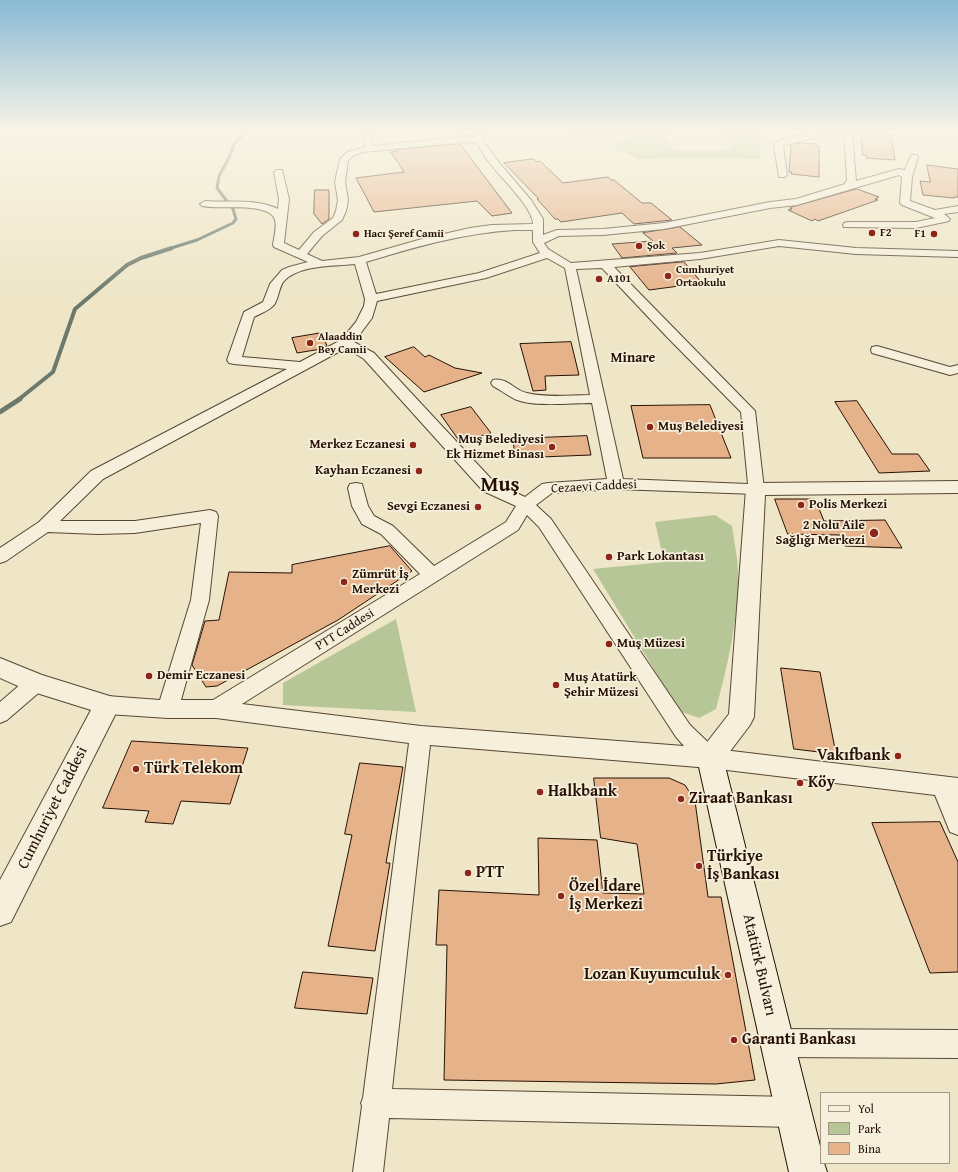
<!DOCTYPE html>
<html>
<head>
<meta charset="utf-8">
<style>
  body { margin:0 }
  #map { position:relative; width:958px; height:1172px; overflow:hidden; background:#efe6c7; font-family:"Gentium Book Plus",serif }
  canvas { display:block }
  .legend { position:absolute; left:820px; top:1092px; width:130px; height:72px; box-sizing:border-box; background:#f5efdb; border:1px solid #a29685; margin:0; padding:5px 7px; list-style:none; font-size:12px; color:#261004 }
  .legend li { display:flex; align-items:center; gap:8px; height:20px }
  .legend b { width:20px; border:1px solid #a29685 }
</style>
</head>
<body>
<div id="map">
<canvas width="958" height="1172"></canvas>
<ul class="legend">
<li><b style="height:5px;background:#f5efdb"></b>Yol</li>
<li><b style="height:11px;background:#b7c697"></b>Park</li>
<li><b style="height:11px;background:#e5b28a"></b>Bina</li>
</ul>
</div>
<script>
const ctx = document.querySelector('canvas').getContext('2d');
ctx.lineJoin = 'round';
function paint(path, color) { ctx.fillStyle = color; ctx.fill(path, 'evenodd'); }
function stroke(path, color, width, dash) { ctx.strokeStyle = color; ctx.lineWidth = width; ctx.lineCap = dash ? 'butt' : 'round'; ctx.setLineDash(dash || []); ctx.stroke(path); }
function label(font, color, halo, rows, align = 'center') {
  ctx.font = font + ' "Gentium Book Plus",serif'; ctx.lineWidth = 3.5; ctx.setLineDash([]); ctx.textBaseline = 'middle'; ctx.strokeStyle = halo; ctx.fillStyle = color; for (const [text, x, y, turn = 0] of rows) {
    ctx.save(); ctx.translate(x, y); ctx.rotate((+turn || 0) * Math.PI / 180); ctx.textAlign = isNaN(turn) ? turn : align; if (halo) ctx.strokeText(text, 0, 0); ctx.fillText(text, 0, 0); ctx.restore();
  }
}
paint(new Path2D(`
  M571,132H635L584,138Z
  M641,132H665L671,148L685,151L732,150L725,132H761L760,159L687,158L639,159L610,145L628,137L623,135Z
  M715,515L732,526C734,541 738,558 738,574C739,617 727,668 716,709L699,718L682,712L663,684L593,569L664,562L655,522Z
  M396,619L416,712L283,705V683Z`), '#b7c697');
stroke(new Path2D(`
  M168,249L197,240L233,223L236,219L233,209L217,188L219,176L229,158L234,144L246,132`), '#6c7a6e', 3);
stroke(new Path2D(`
  M18,400L53,372L75,309L127,265L141,258L172,248`), '#6c7a6e', 4);
stroke(new Path2D(`
  M0,412L20,399`), '#6c7a6e', 5);
const building = new Path2D(`
  M861,132H887V134L891,135L895,160L866,158V155H863Z
  M801,143L816,144V146H819V177L791,174L792,172H789L791,145Z
  M460,144L512,213L492,216L477,201L374,212L356,178L404,172L391,152L397,151V150Z
  M534,159L537,162L540,161L563,183L608,177L611,180H614L642,203H651L672,220L634,224L622,213L561,222L558,219H555L537,199H539L504,163Z
  M927,165L958,169V197H954V198L923,195L920,181L930,182Z
  M857,189L879,197L875,199L878,200L818,221L815,219L812,221L788,210L792,209L790,208L792,207Z
  M315,190H329V219L322,224L314,214Z
  M680,227L702,245L672,248L677,253L622,258L612,244L653,241L643,233Z
  M684,262L702,283L649,290L630,267Z
  M322,333L327,346L321,349L297,353L292,338Z
  M571,342L579,375L545,376L546,390L533,391L520,344Z
  M414,347L425,357L429,355L455,368L482,373L424,392L385,357Z
  M857,401L892,454H918L930,471L879,473L835,402Z
  M710,405L731,458H643L631,406Z
  M471,407L491,433L460,442L441,415Z
  M587,436L591,455L515,458L513,439Z
  M775,499H815L824,521L885,520L902,548L845,546L840,535L788,534Z
  M390,546L412,571L338,620L217,686L206,687L192,665L205,621L219,620L229,572L292,573V565Z
  M781,668L820,672L836,754L794,749Z
  M132,741L248,748L230,804L181,801L173,824L145,822L149,811L103,808Z
  M360,763L403,767L386,863H390L375,951L328,946L352,835L345,834Z
  M594,778H669L685,785L695,801L708,897H721L755,1080L716,1084L444,1080L447,945H436L439,890L539,895L538,838L597,840L603,893L644,894L637,844L601,838Z
  M940,822L958,862V972L930,973L872,823Z
  M303,972L373,978L367,1014L295,1008Z`);
paint(building, '#e5b28a');
stroke(building, '#261004', 1);
const minor = new Path2D(`
  M361,132H369L374,146L466,136L475,138L474,132H482L484,141L496,159L531,200L543,219V235L557,230L603,229L664,223L770,202L796,199L845,184L847,180L844,132H852L856,181L899,169L905,170L911,155H917L918,157L912,177L910,201L935,210L958,206V212L944,214L950,219L949,221L916,228L844,227L843,225L844,223L848,222H916L935,218L902,205L900,203L902,177L899,175L797,205L770,208L664,229L603,235L559,236L544,243L548,249L571,263L700,253L779,240L856,248L958,251V257L856,254L779,246L700,259L614,267L755,411L764,489L762,493L756,494L616,489L552,493L536,505L551,519L690,725L715,749L958,778V835L950,832L935,795L710,768L430,745L392,1089L794,1097L804,1102L809,1112L804,1122L794,1127L389,1118L383,1172H353L362,1106L361,1103L363,1098L409,743L216,718H168L107,714L100,711L97,705L100,699L107,696L160,700L191,600L201,523L135,533L98,534L48,532L6,561L0,563V548L39,522L91,471L287,369L234,364L229,363L227,360L244,312L263,302L270,284L282,270L289,267L308,262L274,247L273,245C274,237 277,228 275,220C270,201 217,210 202,206L200,204L205,201C229,203 255,198 278,209L279,199L274,172L276,170H282L289,199L284,243L299,250L314,232L333,218L336,211L338,200L335,182L340,159L347,152L366,147ZM466,142L477,143C481,149 484,156 489,162C499,176 533,207 533,224L492,225L470,228L422,239L359,257L322,261L307,254L322,236L342,220L346,211L348,200L345,182L348,160L353,156L363,152ZM515,230H533V242L540,253L479,273L376,294L366,262C415,247 463,233 515,230ZM547,258L565,268L590,395C570,395 547,398 527,393C515,391 507,377 493,380L491,383L493,386C501,390 509,397 517,400C535,407 572,403 592,403L607,479L548,483L542,484L525,497L495,483L374,353L354,342L372,318L377,301L486,278ZM355,264L365,299L364,306L356,322L341,340L300,362L242,357L254,317C259,314 268,311 273,306C279,300 278,288 284,281C298,265 335,266 355,264ZM602,268L667,337L741,412L748,484L623,479L576,269ZM346,348L364,359L483,491L516,506L506,522L434,566L393,526L374,516L368,506L362,484L356,483L350,484L348,488L352,506L362,524L381,534L420,574L213,700H181L209,600L218,516L216,512L210,510L135,521H60L103,479ZM527,515L539,527L676,737L684,746L421,726L242,704L518,530Z
  M816,132H834L783,146L787,175L785,177H779L774,145C783,136 803,135 816,132Z
  M877,346L950,367L958,365V373L950,375L872,353L871,350L872,347Z
  M36,675L43,677L46,683L43,689L7,720L0,723V702L29,677Z
  M777,1029L958,1030V1058L777,1057L767,1053L763,1043L767,1033Z`);
const tertiary = new Path2D(`
  M958,481V493L765,495L754,717L750,725L719,766L710,770L701,766L697,758L701,750L729,714L746,489L749,485L756,483Z
  M0,658L42,675L116,698L120,705L11,922L0,926V880L91,710L27,690L0,678Z`);
const secondary = new Path2D(`
  M710,746L719,750L723,758L821,1150V1163H824L827,1172H789L697,758L701,750Z`);
stroke(minor, '#584635', 2);
stroke(tertiary, '#584635', 2);
stroke(secondary, '#261004', 2);
paint(minor, '#f5efdb');
paint(tertiary, '#f5efdb');
paint(secondary, '#f5efdb');
const sky = ctx.createLinearGradient(0, 0, 0, 297);
sky.addColorStop(0, '#89b9d4');
sky.addColorStop(0.44, '#f8f4e6');
sky.addColorStop(1, '#f8f4e600');
ctx.fillStyle = sky;
ctx.fillRect(0, 0, 958, 297);
for (const [x, y, r, color] of [
  [872,233,4,"#8f2418"],
  [356,234,4,"#8f2418"],
  [934,234,4,"#8f2418"],
  [639,246,4,"#8f2418"],
  [668,276,4,"#8f2418"],
  [599,279,4,"#8f2418"],
  [310,343,4,"#8f2418"],
  [650,427,4,"#8f2418"],
  [413,445,4,"#8f2418"],
  [552,447,4,"#8f2418"],
  [419,471,4,"#8f2418"],
  [801,505,4,"#8f2418"],
  [478,507,4,"#8f2418"],
  [874,533,5,"#8f2418"],
  [609,557,4,"#8f2418"],
  [344,582,4,"#8f2418"],
  [609,644,4,"#8f2418"],
  [149,676,4,"#8f2418"],
  [556,685,4,"#8f2418"],
  [898,756,4,"#8f2418"],
  [136,769,4,"#8f2418"],
  [800,783,4,"#8f2418"],
  [540,792,4,"#8f2418"],
  [681,799,4,"#8f2418"],
  [699,866,4,"#8f2418"],
  [468,873,4,"#8f2418"],
  [561,896,4,"#8f2418"],
  [728,975,4,"#8f2418"],
  [734,1040,4,"#8f2418"]
]) { const dot = new Path2D(); dot.arc(x, y, r, 0, 2 * Math.PI); ctx.fillStyle = color; ctx.fill(dot); stroke(dot, '#f5efdb', 1.5); }
label('bold 11px', '#261004', '#f5efdb', [
  ["F2",880,233],
  ["Hacı Şeref Camii",364,234],
  ["F1",926,234,"right"],
  ["Şok",647,246],
  ["Cumhuriyet",676,270],
  ["Ortaokulu",676,283],
  ["A101",607,279],
  ["Alaaddin",318,337],
  ["Bey Camii",318,350]
], 'left');
label('bold 13px', '#261004', '#f5efdb', [
  ["Muş Belediyesi",658,427],
  ["Muş Belediyesi",544,440,"right"],
  ["Ek Hizmet Binası",544,455,"right"],
  ["Merkez Eczanesi",405,445,"right"],
  ["Kayhan Eczanesi",411,471,"right"],
  ["Polis Merkezi",809,505],
  ["Sevgi Eczanesi",470,507,"right"],
  ["2 Nolu Aile",865,526,"right"],
  ["Sağlığı Merkezi",865,541,"right"],
  ["Park Lokantası",617,557],
  ["Zümrüt İş",352,575],
  ["Merkezi",352,590],
  ["Muş Müzesi",617,644],
  ["Demir Eczanesi",157,676],
  ["Muş Atatürk",564,678],
  ["Şehir Müzesi",564,693]
], 'left');
label('13px', '#261004', '#f5efdb', [
  ["Cezaevi Caddesi",594,487,-3],
  ["PTT Caddesi",345,630,-32]
]);
label('bold 14px', '#261004', '#f5efdb', [
  ["Minare",633,358]
]);
label('bold 16px', '#261004', '#f5efdb', [
  ["Vakıfbank",890,756,"right"],
  ["Türk Telekom",144,769],
  ["Köy",808,783],
  ["Halkbank",548,792],
  ["Ziraat Bankası",689,799],
  ["Türkiye",707,857],
  ["İş Bankası",707,875],
  ["PTT",476,873],
  ["Özel İdare",569,887],
  ["İş Merkezi",569,905],
  ["Lozan Kuyumculuk",720,975,"right"],
  ["Garanti Bankası",742,1040]
], 'left');
label('16px', '#261004', '#f5efdb', [
  ["Cumhuriyet Caddesi",53,808,-63],
  ["Atatürk Bulvarı",759,965,77]
]);
label('bold 21px', '#261004', '#f5efdb', [
  ["Muş",500,486]
]);
</script>
</body>
</html>
